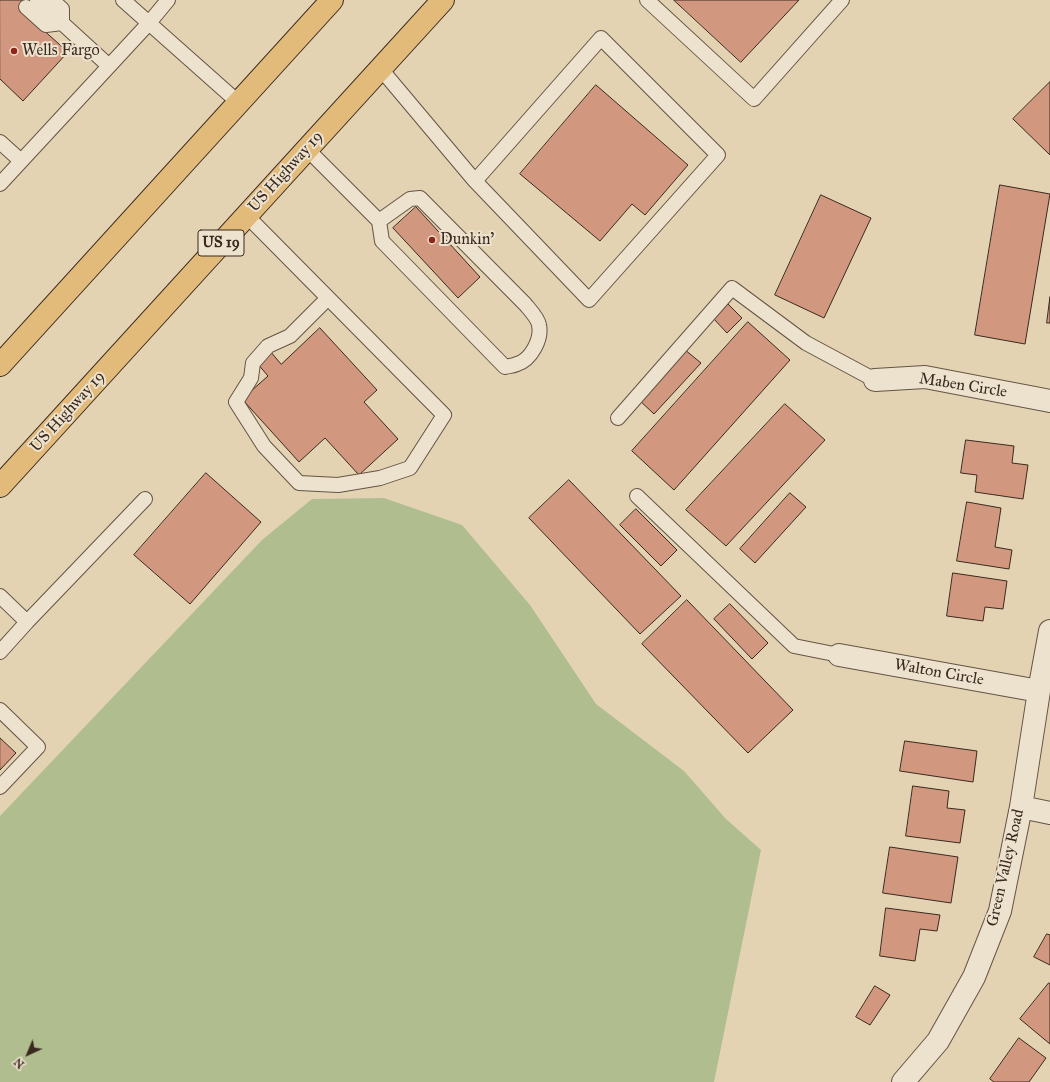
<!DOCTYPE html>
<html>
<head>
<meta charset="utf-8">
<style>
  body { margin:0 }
  #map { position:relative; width:1050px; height:1082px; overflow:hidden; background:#e4d3b3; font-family:"IM FELL Great Primer",serif }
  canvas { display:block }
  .north { position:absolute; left:8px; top:1034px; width:40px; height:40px; -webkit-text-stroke:3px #ede2ce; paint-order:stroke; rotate:224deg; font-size:11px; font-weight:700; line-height:16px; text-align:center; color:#39291f }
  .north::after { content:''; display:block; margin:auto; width:14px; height:18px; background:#39291f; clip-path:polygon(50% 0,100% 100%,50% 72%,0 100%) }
</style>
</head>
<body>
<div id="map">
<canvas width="1050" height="1082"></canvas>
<div class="north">N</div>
</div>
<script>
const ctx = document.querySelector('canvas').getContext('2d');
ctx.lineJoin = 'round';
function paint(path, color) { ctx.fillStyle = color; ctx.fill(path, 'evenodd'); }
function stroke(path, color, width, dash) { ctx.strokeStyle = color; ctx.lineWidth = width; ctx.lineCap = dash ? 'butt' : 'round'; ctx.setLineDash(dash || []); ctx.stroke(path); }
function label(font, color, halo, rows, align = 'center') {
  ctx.font = font + ' "IM FELL Great Primer",serif'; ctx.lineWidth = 4; ctx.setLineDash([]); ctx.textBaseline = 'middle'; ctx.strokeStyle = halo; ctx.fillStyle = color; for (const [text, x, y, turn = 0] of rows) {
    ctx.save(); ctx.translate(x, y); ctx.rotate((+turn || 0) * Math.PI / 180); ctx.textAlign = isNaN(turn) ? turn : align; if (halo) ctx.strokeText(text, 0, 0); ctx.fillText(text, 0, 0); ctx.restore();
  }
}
paint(new Path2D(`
  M384,498L462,525L530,605L596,704L684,771L726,819L761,850L714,1082H0V816L262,540L312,499Z`), '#b0bd8f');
const building = new Path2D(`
  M0,0H33L22,11L68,52L23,101L0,79Z
  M674,0H799L741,62Z
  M1050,82V155L1013,119Z
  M596,85L688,165L645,215L632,204L600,241L520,174Z
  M1000,185L1050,194L1025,344L975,335Z
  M821,195L871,218L824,318L775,295Z
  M416,207L480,277L458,298L393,228Z
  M1050,297V323H1047Z
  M726,302L742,318L727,333L712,317Z
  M748,322L790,360L674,490L632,451Z
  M320,328L377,390L364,402L398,439L359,475L325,438L299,462L242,399L268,376L257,363L270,351L281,364Z
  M684,349L701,363L654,414L638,399Z
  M785,404L825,440L726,546L686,510Z
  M966,440L1014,446L1012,463L1028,465L1023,499L975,492L977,475L961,473Z
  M206,473L261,522L190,604L134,555Z
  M569,480L681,596L640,634L529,518Z
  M790,493L806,507L755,563L740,549Z
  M967,502L1001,508L995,547L1012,550L1009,569L957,561Z
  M636,509L677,550L661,566L620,525Z
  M953,573L1007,581L1003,609L985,607L983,621L947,616Z
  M687,600L793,710L748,753L642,644Z
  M730,604L768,643L752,659L714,619Z
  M0,738L16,753L0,770Z
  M905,741L977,751L973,782L900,771Z
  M913,786L949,791L947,808L965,810L960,843L906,836Z
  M890,847L958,857L951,903L883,893Z
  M886,908L940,915L937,931L920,929L915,961L880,956Z
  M1047,934L1050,935V965L1034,957Z
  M1049,983L1050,984V1044L1020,1019Z
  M875,986L890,995L870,1025L856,1017Z
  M1019,1038L1046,1058L1029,1082H994L990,1079Z`);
paint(building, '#d2987f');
stroke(building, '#39291f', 1);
const service = new Path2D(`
  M37,0L109,66
  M52,0L62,9V23
  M123,0L239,103
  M647,0L754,99L842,0
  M26,7L46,25L62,23
  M380,68L475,181L589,300L718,155L601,38L475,181
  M0,142L21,161
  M307,149L379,221L382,241L505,367C509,366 513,366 517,364C531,360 542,339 539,325C538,318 529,309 525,304L420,198L410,199L379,221
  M0,184L149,23L168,0
  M246,215L444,415L410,468L380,478L338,485L299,483L264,446L236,402L251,378L253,363L268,346L290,336L328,298
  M618,418L732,288L806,343L875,380
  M637,496L794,646L839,655
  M0,596L27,622
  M0,652L27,622L145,499
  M0,710L38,747L0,787`);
const minor = new Path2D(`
  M875,380L925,377L1050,401
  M839,655L1039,691
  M1021,807L1050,813
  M903,1082L938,1041L974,977L1000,911L1021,807L1039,691L1050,631`);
const trunk = new Path2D(`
  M0,365L332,0
  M0,486L443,0`);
stroke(service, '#645444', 16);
stroke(minor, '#645444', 24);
stroke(trunk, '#39291f', 24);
stroke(service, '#ede2ce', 14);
stroke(minor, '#ede2ce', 22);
stroke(trunk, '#e2ba7a', 22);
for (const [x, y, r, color] of [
  [14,51,4,"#8f2418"],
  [432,240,4,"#8f2418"]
]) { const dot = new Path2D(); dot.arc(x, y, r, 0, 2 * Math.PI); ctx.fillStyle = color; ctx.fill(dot); stroke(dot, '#ede2ce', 1.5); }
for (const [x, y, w] of [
  [221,243,46]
]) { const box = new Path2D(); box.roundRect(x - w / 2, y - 13, w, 26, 3); ctx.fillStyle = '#ede2ce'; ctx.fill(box); stroke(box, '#39291f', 1); }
label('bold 15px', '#39291f', null, [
  ["US 19",221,243]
]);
label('16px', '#39291f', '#ede2ce', [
  ["Wells Fargo",22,51],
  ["Dunkin'",440,240]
], 'left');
label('16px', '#39291f', '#ede2ce', [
  ["US Highway 19",286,172,-48],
  ["Maben Circle",963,386,9],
  ["US Highway 19",68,412,-48],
  ["Walton Circle",939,673,10],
  ["Green Valley Road",1006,868,-77]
]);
</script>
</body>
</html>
